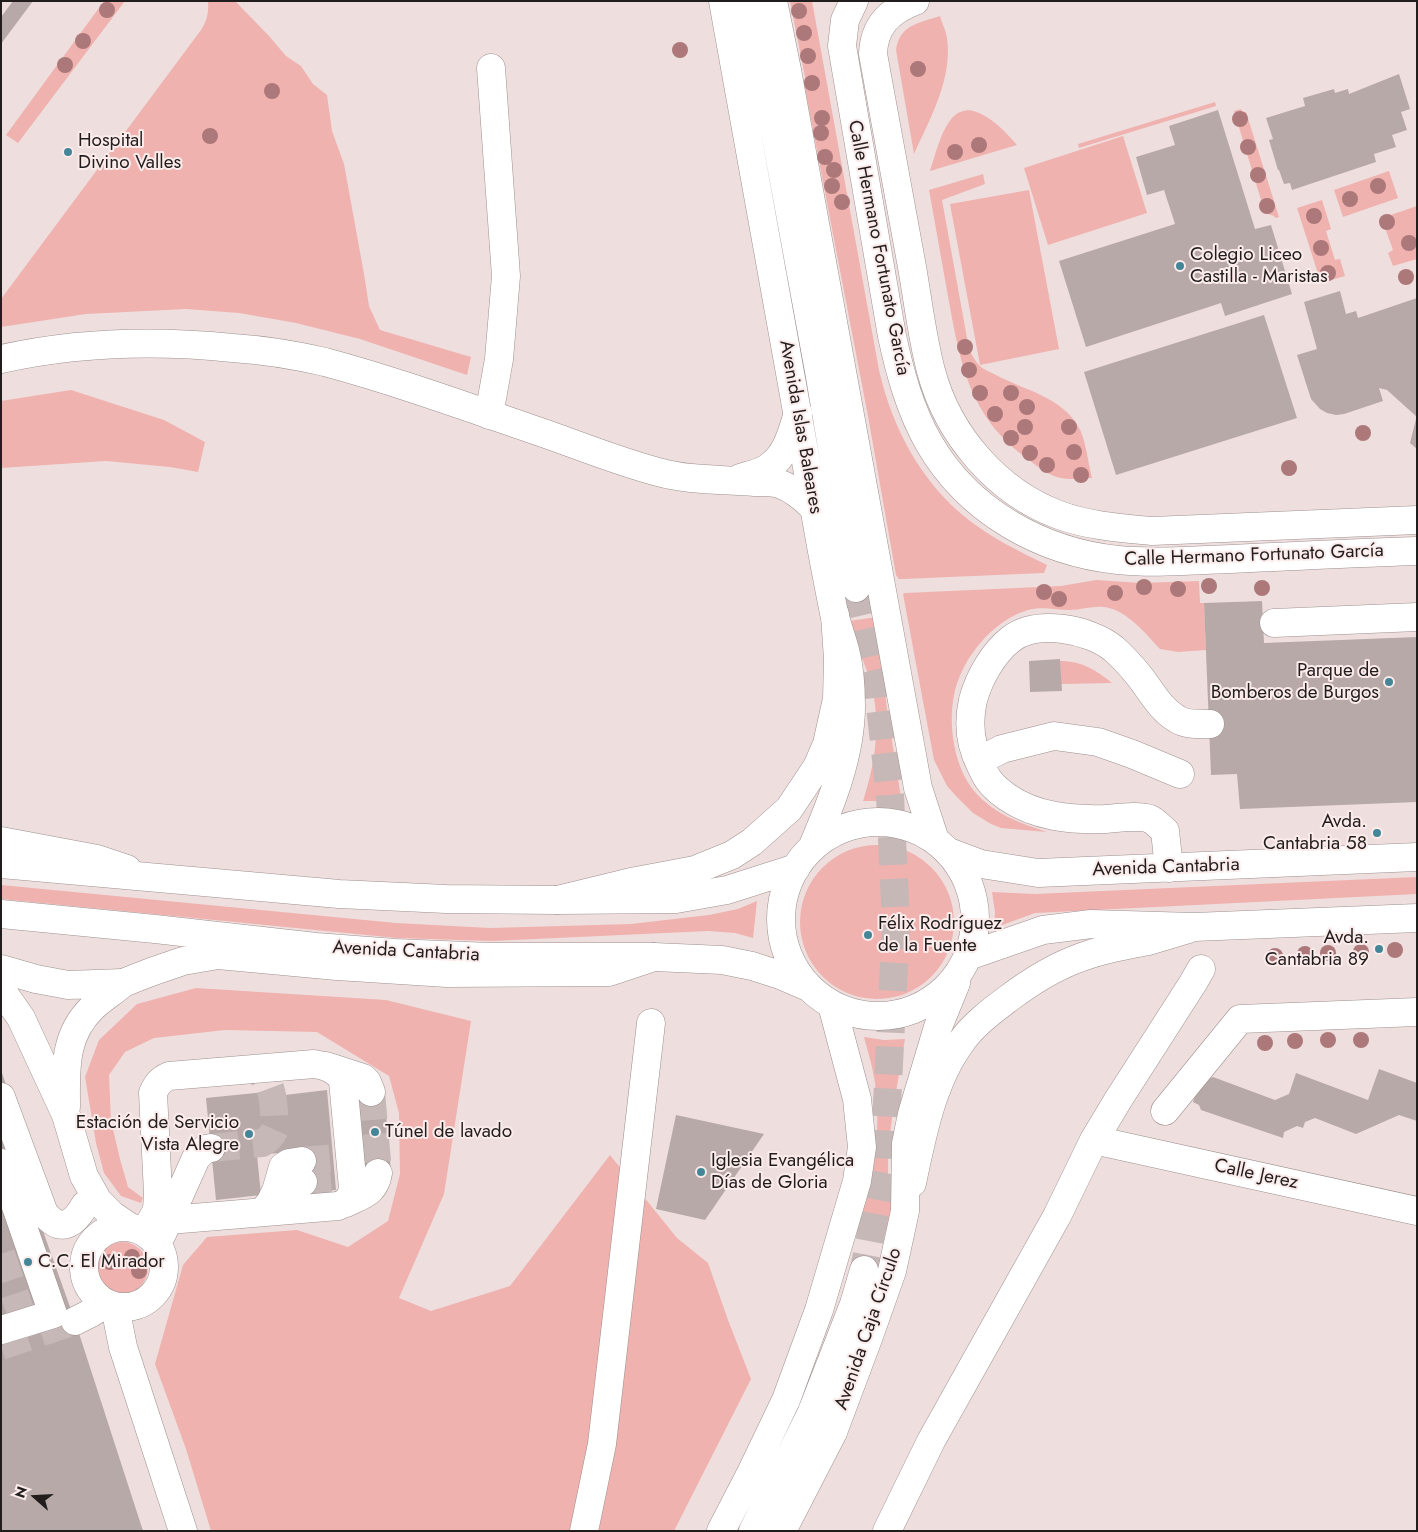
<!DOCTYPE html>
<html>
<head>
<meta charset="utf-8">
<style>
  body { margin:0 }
  #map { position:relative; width:1418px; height:1532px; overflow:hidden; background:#eedfde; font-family:Jost,sans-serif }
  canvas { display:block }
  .frame { position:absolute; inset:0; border:2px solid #221d1d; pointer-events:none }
  .north { position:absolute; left:10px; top:1472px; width:50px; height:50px; -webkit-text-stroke:4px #fbeceb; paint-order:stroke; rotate:289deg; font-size:14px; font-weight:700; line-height:20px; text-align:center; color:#221d1d }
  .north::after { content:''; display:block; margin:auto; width:18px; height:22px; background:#221d1d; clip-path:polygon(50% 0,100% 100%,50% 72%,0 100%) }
</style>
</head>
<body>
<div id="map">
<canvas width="1418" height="1532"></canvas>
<div class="frame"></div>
<div class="north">N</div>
</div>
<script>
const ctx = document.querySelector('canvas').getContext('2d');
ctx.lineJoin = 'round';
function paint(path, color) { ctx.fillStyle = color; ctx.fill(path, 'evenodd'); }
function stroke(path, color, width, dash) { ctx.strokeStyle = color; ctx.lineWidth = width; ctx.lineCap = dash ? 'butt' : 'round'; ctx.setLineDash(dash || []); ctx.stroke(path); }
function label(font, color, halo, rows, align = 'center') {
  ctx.font = font + ' Jost,sans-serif'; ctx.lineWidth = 4; ctx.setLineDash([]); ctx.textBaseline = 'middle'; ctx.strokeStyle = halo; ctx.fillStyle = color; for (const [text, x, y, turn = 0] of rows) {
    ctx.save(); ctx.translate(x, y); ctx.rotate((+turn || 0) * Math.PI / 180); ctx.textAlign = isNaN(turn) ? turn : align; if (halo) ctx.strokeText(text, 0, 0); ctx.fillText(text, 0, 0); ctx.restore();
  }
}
paint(new Path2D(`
  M104,1H125L18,143L6,135Z
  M208,1H235L269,36L286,56L301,66L313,84L327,95L332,131L344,164L364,274L369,306L380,330L471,357L467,375L360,339L296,323L239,313L186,309L86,314L1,327V299L201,30C207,21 209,12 208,1Z
  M790,1H812L879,370C892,428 922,484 970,521C994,539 1020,552 1047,565L1044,573L903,579H899L896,575L868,416L804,83L805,77Z
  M940,16C942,23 946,31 947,38C953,78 930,119 914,154L896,50C899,25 919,23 940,16Z
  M1215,102L1216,106L1079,148L1078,144Z
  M1241,109L1242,112H1246L1279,217L1275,218L1274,216L1265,213L1234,111Z
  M968,110C987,112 1005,131 1017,145L930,171C935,156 942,127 954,116C958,112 963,111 968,110Z
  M1123,136L1147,213L1048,245L1024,168Z
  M1389,171L1398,198L1343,217L1334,190Z
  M983,174L985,184L942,200L969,349C972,355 975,361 980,366C984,370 991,372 996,375C1024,390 1061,397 1078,426C1086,439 1088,463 1092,478C1082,478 1071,480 1061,478C1049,476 1038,467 1029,460C967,416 960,360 947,291C941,257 935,223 929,190Z
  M1029,190L1059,349L980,365L950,204Z
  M1322,200L1331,229L1326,231L1335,260L1340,259L1345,276L1321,283L1297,208Z
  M1417,206V259L1393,266L1388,253L1393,250L1385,228L1382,229L1379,219Z
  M71,390L164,420L205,442L198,472L170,467L106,461L1,468V401Z
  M1096,580L1141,583L1199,581L1200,603H1204L1206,650L1178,652L1160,649C1145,633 1127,610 1104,607C1092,606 1081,610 1070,610C1056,610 1042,606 1028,610C993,620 961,659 954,695C948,726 954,767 975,792C994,814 1020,823 1047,832L1001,828L991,824L973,813L956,796L947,786L934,760L903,594L905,593L1061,586Z
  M877,617L887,709L902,804L880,801H863C878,755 883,709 864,663C858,649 849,635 842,622Z
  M1060,661C1082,661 1096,670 1112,683L1061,684Z
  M800 922a77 77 0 1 1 154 0a77 77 0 1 1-154 0Z
  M1417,877V894L1035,913L994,928L995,912L992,892L1035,894Z
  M1,885L396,923L490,928L631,924L709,915L738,909L757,901L753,938L735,933L708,931L492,941L397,938L1,899Z
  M196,988L386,1000L471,1021L444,1194L399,1298L431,1311L510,1286L610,1155L677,1238L708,1263L728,1320L751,1379L674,1531H211L186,1449L155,1364L183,1265L207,1237L297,1230L348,1247L388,1221L400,1174L399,1113L389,1076L317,1032L225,1030L154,1038L125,1052L109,1075L111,1121L120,1159L128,1187L143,1198L141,1203L121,1196L104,1173L96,1143L85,1077L99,1040L137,1004Z
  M864,1037L884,1040L905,1039L893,1110L888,1151V1177L894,1205L891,1233L859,1224C875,1176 881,1133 875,1083C873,1068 868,1052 864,1037Z
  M96 1268a26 26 0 1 1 52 0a26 26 0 1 1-52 0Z`), '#efb2af');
paint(new Path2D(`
  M13,1H33L1,44V17Z
  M1399,74L1410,109L1401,112L1407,130L1392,135L1396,147L1374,154L1376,162L1292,190L1290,183L1284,184L1279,170H1278L1269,140L1273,139L1266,118L1305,106L1303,98L1334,89L1335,93L1348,89L1349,94Z
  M1218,110L1255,229L1271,225L1292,294L1225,316L1221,303L1086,347L1059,261L1175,224L1164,190L1147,195L1136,157L1175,145L1169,126Z
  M1340,291L1346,314L1356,311L1358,318L1417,298V417L1387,390L1379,388L1383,401L1344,414L1336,415L1327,413L1320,409L1311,399L1297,355L1317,349L1304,302Z
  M1264,315L1297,418L1116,475L1084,372Z
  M1416,419H1417V449L1410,443Z
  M1262,601L1264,643L1417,637V802L1240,809L1237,774L1211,775L1204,603Z
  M1060,659L1062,691L1030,692L1029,661Z
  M1379,1069L1417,1083V1121L1399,1115L1356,1134L1315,1118L1305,1122L1303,1128L1297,1126L1284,1132L1283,1138L1201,1110L1199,1105L1193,1102L1195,1096L1191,1086L1213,1077L1275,1100L1289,1094L1296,1073L1368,1100Z
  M1,1070L45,1199L33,1203L75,1321L143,1531H1Z
  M285,1090V1095L327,1090L336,1190L305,1193L301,1151L257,1155L261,1195L216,1200L206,1098Z
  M384,1092L391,1172L365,1174L359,1093Z
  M676,1115L764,1134L705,1220L656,1209Z`), '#b7a9a8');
stroke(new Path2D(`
  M371,1092L378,1173
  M211,1148L262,1143C269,1139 272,1136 275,1129C273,1104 276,1084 255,1069
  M302,1161L334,1158
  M303,1182L335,1179
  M1,1254L29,1337
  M1,1346L75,1321`), '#c5b8b7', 28, [28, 14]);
stroke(new Path2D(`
  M856,588L877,680L890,795L896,924L884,1164L864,1270`), '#c5b8b7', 28, [28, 14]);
const minor = new Path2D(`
  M854,1L845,20L842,46L892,336C900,373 910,410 929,443C968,511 1041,552 1118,560C1155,564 1194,560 1231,559C1293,556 1355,553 1417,551
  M915,1C889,11 874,26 873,54C886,125 899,196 912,267C918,301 922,337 931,371C948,435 997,492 1059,515C1089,526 1121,528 1152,531L1417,520
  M1,359C77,342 156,340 233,348C263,350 295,355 325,362C399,382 473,409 546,434C583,447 620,462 658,472C690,481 722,479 755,482C763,482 773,482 780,484C794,489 804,498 814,508
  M489,415L499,359L506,276L491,68
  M740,478C749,475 761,473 769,467C787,455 792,432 798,413
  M1274,623L1417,617
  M979,761L1002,749L1054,736L1098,742L1132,754L1180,774
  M1,841L97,859L127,869
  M1169,868L1165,831C1161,828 1155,821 1150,819C1139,815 1118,818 1105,819C1071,820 1036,817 1007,797C1000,792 993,787 988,779C985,775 983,770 981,766C970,745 968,722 973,700C979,678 993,653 1011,639C1037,619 1090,629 1114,649C1123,657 1132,667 1140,677C1151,691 1160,709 1177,719C1186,725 1199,724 1210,724
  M1,969L36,979L68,985L123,983
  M1,992L5,995L21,1018L66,1115L84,1176L98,1201L112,1215L131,1228
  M326,1066L363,1078L367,1082L371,1092
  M1,1097L44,1213C61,1234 74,1224 85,1205
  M66,1107C66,1071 63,1036 92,1008C101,999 113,992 123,983
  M1165,1111L1240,1019L1417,1012
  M1094,1140L1417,1211
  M1,1163L53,1314L1,1330
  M912,1183C922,1136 932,1081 962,1041C974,1024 993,1010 1009,998C1029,983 1051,969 1074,960C1098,950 1123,946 1148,941C1161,937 1175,933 1188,929
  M276,1191L283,1167L289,1163L302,1161
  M346,1203C362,1195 375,1193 378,1173
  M262,1212L270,1203L276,1191L279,1186L285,1184L303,1182
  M84 1267a40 40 0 1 1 80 0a40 40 0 1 1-80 0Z
  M142,1231L150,1223L157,1210L158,1193L153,1093C157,1084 160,1080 169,1076L314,1064C326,1066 337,1069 343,1081L353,1188C351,1198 348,1202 338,1206L169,1220
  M162,1234L196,1158L205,1149L211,1148
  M115,1307L123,1347L183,1531
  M75,1321L91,1313L105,1304
  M584,1531L602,1444L651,1023
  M887,1531L931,1441L1057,1216L1094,1140L1118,1100L1193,983L1201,969`);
const major = new Path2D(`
  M723,1C752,170 785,338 814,506C820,542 827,578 834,613C837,626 842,638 845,650C850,669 851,688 851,706C851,755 831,804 812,848
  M751,1L819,371L856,588
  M773,1L787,70L918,788L935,840
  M781 919a97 97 0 1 1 194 0a97 97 0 1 1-194 0Z
  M949,852L981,864L1038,873L1417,857
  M1,864L339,894L446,899L557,900L676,899L727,890L796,868
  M1,914L155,929L316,947L395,953L490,957H654L722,960L752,966L780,975L808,987
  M968,956L1043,930L1091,924L1194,927L1417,918
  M721,1531L750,1475L786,1400L819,1310L857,1181L862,1147L857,1099L832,1005
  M753,1531L811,1414L854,1304L864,1270
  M782,1531L833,1432L869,1336L892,1271L905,1211L906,1144L912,1114L938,1027L956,983`);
const highway = new Path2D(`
  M557,900L631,882L695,870L732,855L752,842L789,809L817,767L827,744L837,699L838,659L835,615
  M123,983L151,972L183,961L218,955L337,966L447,973L609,972L654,957`);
stroke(minor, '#9e908f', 29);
stroke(major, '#9e908f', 29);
stroke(highway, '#9e908f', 29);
stroke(minor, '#fff', 28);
stroke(major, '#fff', 28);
stroke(highway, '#fff', 28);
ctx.fillStyle = '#ad7879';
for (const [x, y] of [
  [107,10],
  [799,11],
  [804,33],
  [83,41],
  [680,50],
  [808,56],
  [65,65],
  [918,69],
  [812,83],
  [272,91],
  [822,118],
  [1240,119],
  [821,133],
  [210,136],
  [979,145],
  [1248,147],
  [955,152],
  [825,157],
  [834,170],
  [1258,175],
  [832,186],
  [1378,186],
  [1350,199],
  [842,202],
  [1267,206],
  [1314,216],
  [1387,222],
  [1409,243],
  [1321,248],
  [1328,273],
  [1406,277],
  [965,347],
  [969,370],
  [980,393],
  [1011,393],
  [1027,407],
  [995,414],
  [1025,427],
  [1069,427],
  [1363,433],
  [1011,438],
  [1074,452],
  [1030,453],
  [1047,465],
  [1289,468],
  [1081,475],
  [1209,586],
  [1144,587],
  [1262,588],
  [1178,589],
  [1044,592],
  [1115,593],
  [1059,599],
  [1395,950],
  [1361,952],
  [1328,953],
  [1305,954],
  [1275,956],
  [1328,1040],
  [1361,1040],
  [1295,1041],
  [1265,1043],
  [132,1257],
  [110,1262],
  [139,1271]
]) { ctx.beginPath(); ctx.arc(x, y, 8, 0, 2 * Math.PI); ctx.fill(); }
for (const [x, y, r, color] of [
  [68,152,5,"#448698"],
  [1180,266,5,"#448698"],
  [1389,682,5,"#448698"],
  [1377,833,5,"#448698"],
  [868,935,5,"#448698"],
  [1379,949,5,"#448698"],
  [375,1132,5,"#448698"],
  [249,1134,5,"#448698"],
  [701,1172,5,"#448698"],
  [28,1262,5,"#448698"]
]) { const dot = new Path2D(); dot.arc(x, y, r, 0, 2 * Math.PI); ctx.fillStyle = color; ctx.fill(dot); stroke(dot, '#fbeceb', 2); }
label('19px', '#221d1d', '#fbeceb', [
  ["Hospital",78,141],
  ["Divino Valles",78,163],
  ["Colegio Liceo",1190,255],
  ["Castilla - Maristas",1190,277],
  ["Parque de",1379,671,"right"],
  ["Bomberos de Burgos",1379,693,"right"],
  ["Avda.",1367,822,"right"],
  ["Cantabria 58",1367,844,"right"],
  ["Félix Rodríguez",878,924],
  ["de la Fuente",878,946],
  ["Avda.",1369,938,"right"],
  ["Cantabria 89",1369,960,"right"],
  ["Estación de Servicio",239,1123,"right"],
  ["Vista Alegre",239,1145,"right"],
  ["Túnel de lavado",385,1132],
  ["Iglesia Evangélica",711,1161],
  ["Días de Gloria",711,1183],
  ["C.C. El Mirador",38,1262]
], 'left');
label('19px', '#221d1d', '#fbeceb', [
  ["Calle Hermano Fortunato García",878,248,79],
  ["Avenida Islas Baleares",800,427,80],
  ["Calle Hermano Fortunato García",1254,556,-2],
  ["Avenida Cantabria",1166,868,-2],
  ["Avenida Cantabria",406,952,3],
  ["Calle Jerez",1256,1175,12],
  ["Avenida Caja Círculo",869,1329,-71]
]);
</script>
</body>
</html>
